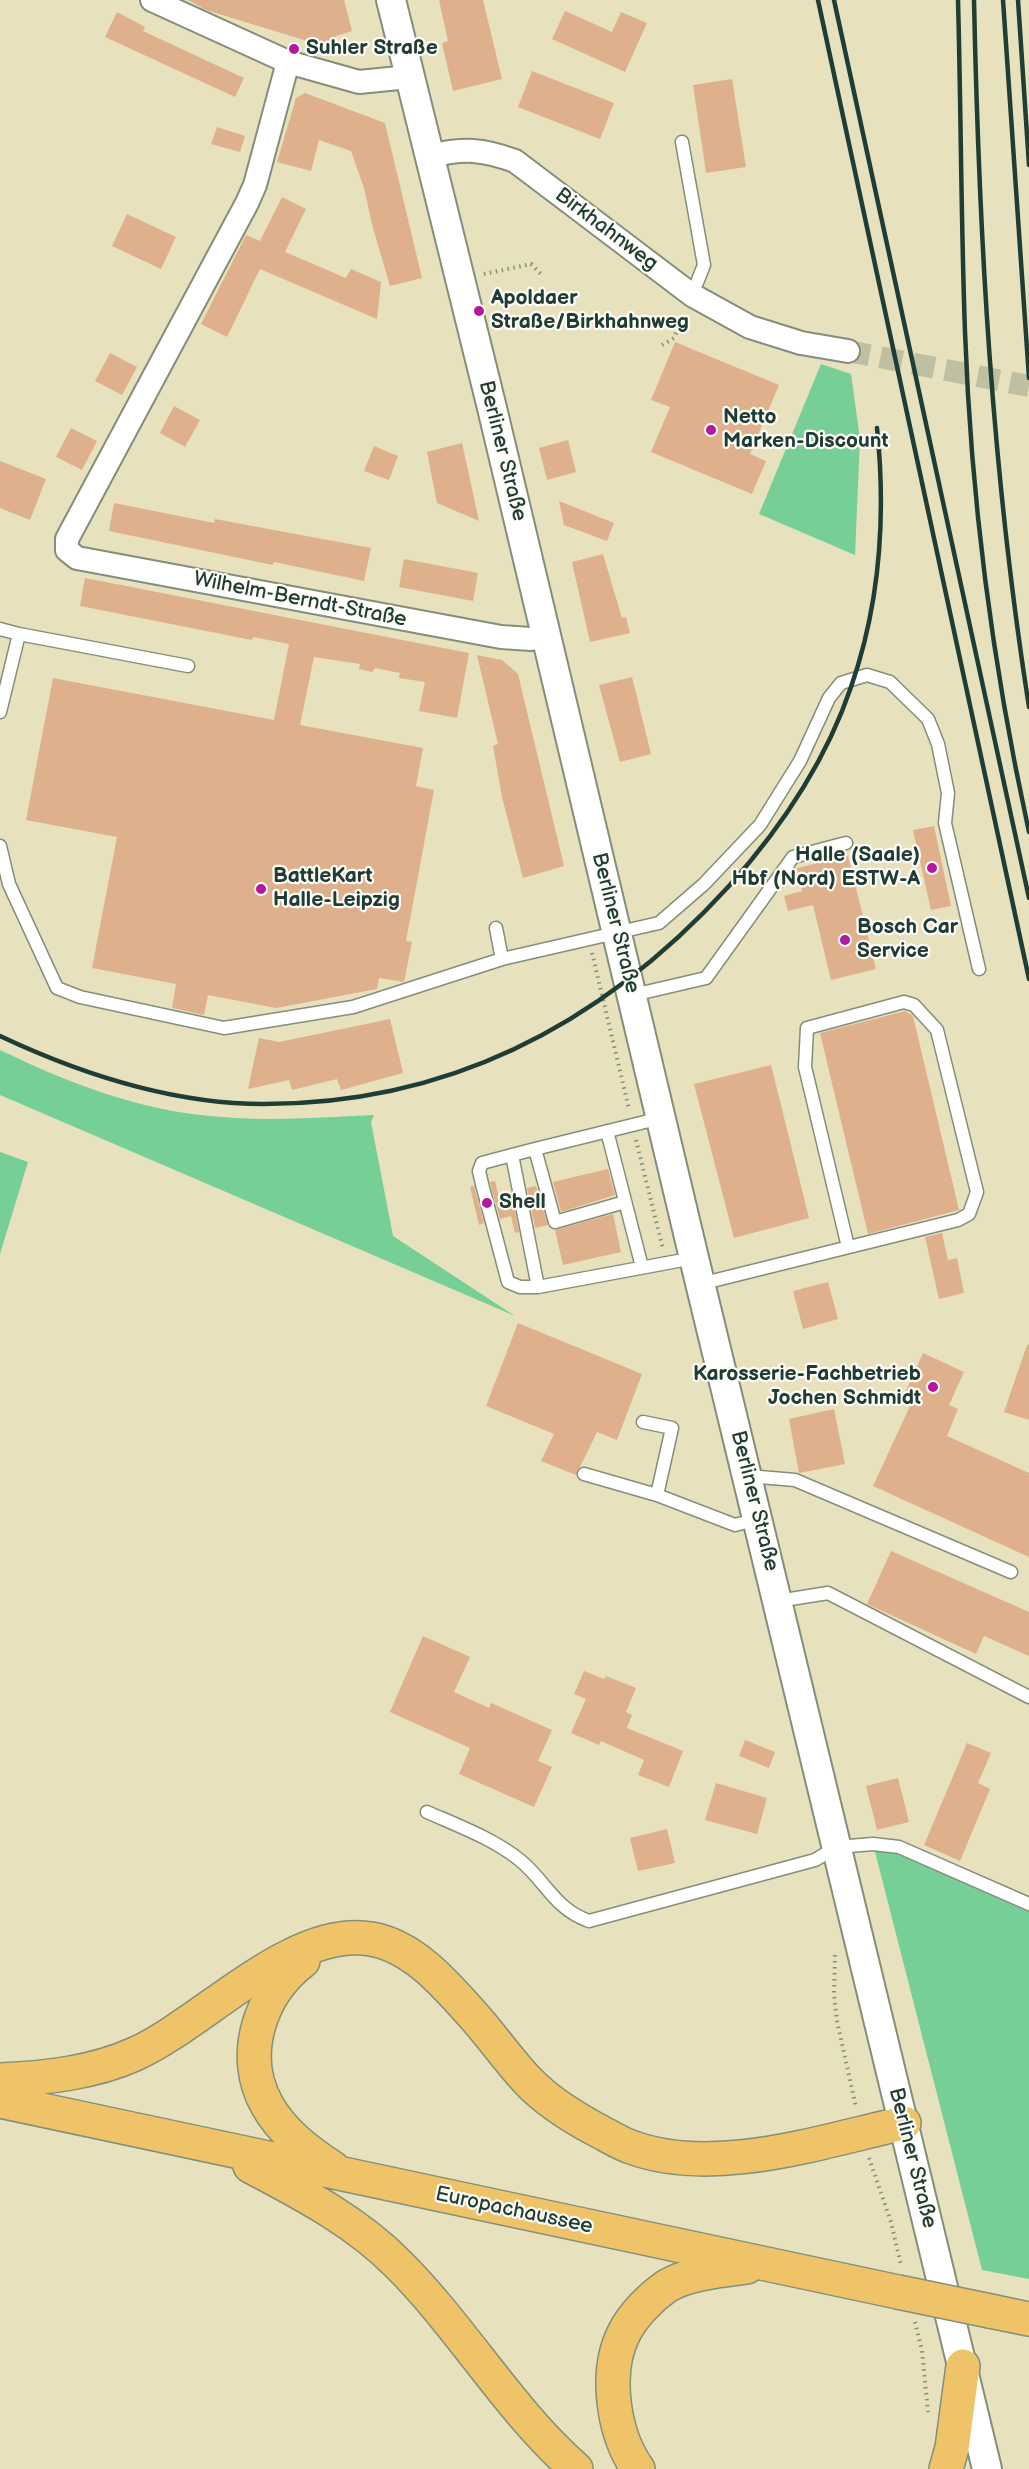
<!DOCTYPE html>
<html>
<head>
<meta charset="utf-8">
<style>
  body { margin:0 }
  canvas { display:block; background:#e7e1be }
</style>
</head>
<body>
<canvas width="1029" height="2469"></canvas>
<script>
const ctx = document.querySelector('canvas').getContext('2d');
ctx.lineJoin = 'round';
function paint(path, color) { ctx.fillStyle = color; ctx.fill(path, 'evenodd'); }
function stroke(path, color, width, dash) { ctx.strokeStyle = color; ctx.lineWidth = width; ctx.lineCap = dash ? 'butt' : 'round'; ctx.setLineDash(dash || []); ctx.stroke(path); }
function label(font, color, halo, rows, align = 'center') {
  ctx.font = font + ' "Balsamiq Sans",sans-serif'; ctx.lineWidth = 4.5; ctx.setLineDash([]); ctx.textBaseline = 'middle'; ctx.strokeStyle = halo; ctx.fillStyle = color; for (const [text, x, y, turn = 0] of rows) {
    ctx.save(); ctx.translate(x, y); ctx.rotate((+turn || 0) * Math.PI / 180); ctx.textAlign = isNaN(turn) ? turn : align; if (halo) ctx.strokeText(text, 0, 0); ctx.fillText(text, 0, 0); ctx.restore();
  }
}
paint(new Path2D(`
  M821,364L851,374L860,439L855,555L759,514Z
  M0,1050C62,1080 130,1107 200,1115C258,1122 316,1118 374,1115L371,1122L393,1236L515,1316L0,1095Z
  M0,1152L28,1162L0,1254Z
  M873,1844L899,1847L1029,1904V2279L982,2270Z`), '#75cf96');
paint(new Path2D(`
  M188,0H344L352,31L336,36L333,49L206,10Z
  M439,0H483L502,79L453,91L442,43L448,41Z
  M565,11L612,32L621,12L647,23L625,72L552,39Z
  M117,12L145,27L143,31L244,78L235,97L105,37Z
  M532,71L614,103L600,139L518,107Z
  M732,79L746,167L706,173L693,85Z
  M305,93L385,123L422,278L390,286L373,228L364,188L351,151L319,140L311,171L277,162L296,98Z
  M217,127L245,136L240,152L211,144Z
  M282,197L306,209L285,252L346,278L351,269L381,282L377,319L260,269L227,337L201,324L246,235L260,241Z
  M127,214L176,237L161,269L112,246Z
  M675,342L779,385L750,454L766,461L752,494L651,452L670,407L651,400Z
  M110,353L137,367L122,395L95,381Z
  M174,406L200,420L185,447L160,433Z
  M71,428L97,441L82,470L56,457Z
  M568,440L576,472L547,480L539,448Z
  M462,443L479,521L437,503L427,452Z
  M374,446L398,456L389,480L364,471Z
  M0,461L46,479L30,520L0,508Z
  M559,501L614,523L607,541L564,525Z
  M114,503L214,523L215,519L371,548L364,581L274,562L273,565L109,531Z
  M603,554L622,618L626,617L630,633L590,642L572,562Z
  M404,559L478,573L473,601L399,587Z
  M85,578L469,653L457,718L419,711L425,682L399,678L400,673L375,668L372,672L359,669L360,664L314,657L300,725L423,748L416,786L434,790L406,941L412,942L404,982L379,978L377,989L276,1008L208,995L204,1015L172,1008L176,984L92,968L117,837L26,820L53,678L274,720L289,644L253,637L252,640L80,606Z
  M477,655L502,660L518,674L564,866L523,878L502,797L493,746L498,744Z
  M632,677L651,754L620,762L599,685Z
  M934,826L951,906L931,910L913,830Z
  M848,856L876,969L831,980L813,905L788,911L784,896L802,891L797,868Z
  M905,1011L913,1016L959,1210L868,1234L820,1033Z
  M390,1019L403,1073L341,1090L337,1079L292,1090L289,1080L248,1089L259,1038L279,1042Z
  M771,1065L809,1218L734,1238L694,1084Z
  M608,1169L615,1195L561,1212L553,1182Z
  M495,1181L498,1194L511,1192L519,1232L515,1233L511,1216L500,1219L490,1182Z
  M474,1186L484,1223L479,1225L470,1187Z
  M536,1186L548,1225L535,1228L527,1188Z
  M613,1214L621,1252L563,1265L555,1230Z
  M942,1233L948,1260L957,1258L964,1293L939,1299L925,1237Z
  M828,1282L838,1319L803,1329L793,1291Z
  M518,1323L642,1374L617,1440L597,1432L576,1475L541,1461L554,1434L486,1406Z
  M1027,1345H1029V1420L1004,1412Z
  M923,1353L964,1372L949,1405L958,1409L947,1436L1029,1473V1557L873,1486L910,1406L901,1402Z
  M834,1409L845,1464L799,1473L789,1419Z
  M891,1551L1029,1612V1656L984,1636L976,1654L867,1604Z
  M423,1636L470,1657L454,1692L489,1708L491,1703L552,1730L538,1761L552,1767L534,1807L459,1774L470,1748L390,1712Z
  M584,1671L604,1679L606,1676L636,1688L626,1712L632,1715L627,1728L683,1751L669,1787L638,1775L644,1760L601,1741L599,1745L571,1733L586,1699L574,1694Z
  M745,1740L775,1752L769,1768L739,1756Z
  M967,1743L991,1753L978,1783L990,1789L960,1861L924,1845Z
  M898,1778L909,1822L877,1830L866,1786Z
  M716,1783L767,1798L757,1834L705,1820Z
  M667,1829L675,1863L638,1871L630,1838Z`), '#dfb08c');
stroke(new Path2D(`
  M848,351L1029,386`), '#bfc0a2', 22, [22, 11]);
const service = new Path2D(`
  M682,142L704,265L692,295
  M0,629L19,634
  M0,712L19,634L188,666
  M0,846L9,884L57,988L80,997L224,1028L353,1007L502,959L659,923L704,884L760,825L800,761L829,698L841,683L867,675L890,682L928,719L938,744L948,793L945,823L979,969
  M496,928L502,959
  M633,995L706,978L793,857L846,843
  M607,1131L642,1267
  M535,1149L512,1155L538,1287L694,1258
  M512,1155L482,1163L479,1171L482,1184L508,1282L520,1287H538
  M625,1202L555,1222L535,1149L661,1118
  M700,1284L958,1220L969,1214L977,1192L937,1030L914,1005L904,1002L807,1028L805,1067L848,1247
  M643,1422L672,1428L657,1495
  M584,1474L657,1495L735,1525L758,1519
  M748,1476L795,1480L1011,1572
  M778,1601L828,1593L1029,1697
  M427,1812C459,1826 494,1839 521,1861C547,1883 555,1909 589,1921L815,1860L837,1847L873,1844L899,1847L1029,1904`);
const minor = new Path2D(`
  M152,0L288,62L359,82L409,77
  M288,62L255,185L247,203L67,539V550L77,558L501,637L531,639L545,635
  M430,156C464,148 482,149 515,161L692,295L750,327L801,343L848,351`);
const tertiary = new Path2D(`
  M391,0L492,408L694,1258L987,2469`);
const primary = new Path2D(`
  M303,1961C260,1994 239,2055 267,2105C282,2132 307,2151 333,2168
  M0,2080C45,2078 93,2073 135,2054C204,2023 293,1925 371,1939C413,1946 445,1984 472,2014C492,2036 508,2060 528,2081C546,2100 571,2116 595,2129C607,2135 619,2143 631,2147C714,2178 822,2141 904,2123
  M0,2101L898,2292
  M250,2166C303,2194 357,2222 399,2265C463,2329 508,2409 576,2469
  M990,2311L1029,2319
  M638,2469C613,2434 604,2372 624,2333C633,2315 651,2297 667,2286C688,2273 724,2270 747,2267
  M946,2469L952,2448L963,2366`);
stroke(service, '#838f79', 15);
stroke(minor, '#838f79', 26);
stroke(tertiary, '#838f79', 32);
stroke(primary, '#838f79', 36);
stroke(new Path2D(`
  M484,274L531,264L541,274
  M662,345L674,338L684,315
  M592,953L629,1109
  M636,1140L663,1249
  M835,1955L834,1994L837,2021L856,2107
  M869,2158L891,2222L901,2265
  M915,2322L922,2351L928,2412`), '#838f79', 4, [1.5, 4.5]);
stroke(service, '#fff', 12);
stroke(minor, '#fff', 22);
stroke(tertiary, '#fff', 28);
stroke(primary, '#efc469', 33);
stroke(new Path2D(`
  M818,0L1029,979
  M834,0L1029,898
  M958,0C961,111 961,221 965,332C971,499 993,668 1029,832
  M974,0C979,237 992,473 1029,707
  M1003,0L1029,378
  M1018,0L1029,165
  M0,1036C83,1075 172,1104 264,1104C452,1104 604,1023 729,886C781,828 826,761 851,687C880,604 886,515 877,428`), '#1f3d34', 4.5);
const primaryBridge = new Path2D(`
  M898,2292L990,2311`);
stroke(primaryBridge, '#838f79', 36, []);
stroke(primaryBridge, '#efc469', 33);
for (const [x, y, r, color] of [
  [294,49,6,"#b5179e"],
  [479,311,6,"#b5179e"],
  [711,430,6,"#b5179e"],
  [932,868,6,"#b5179e"],
  [261,889,6,"#b5179e"],
  [845,940,6,"#b5179e"],
  [487,1203,6,"#b5179e"],
  [933,1387,6,"#b5179e"]
]) { const dot = new Path2D(); dot.arc(x, y, r, 0, 2 * Math.PI); ctx.fillStyle = color; ctx.fill(dot); stroke(dot, '#fdfcf7', 2); }
label('bold 21px', '#1f3d34', '#fdfcf7', [
  ["Suhler Straße",306,49],
  ["Apoldaer",491,299],
  ["Straße/Birkhahnweg",491,323],
  ["Netto",723,418],
  ["Marken-Discount",723,442],
  ["Halle (Saale)",920,856,"right"],
  ["Hbf (Nord) ESTW-A",920,880,"right"],
  ["BattleKart",273,877],
  ["Halle-Leipzig",273,901],
  ["Bosch Car",857,928],
  ["Service",857,952],
  ["Shell",499,1203],
  ["Karosserie-Fachbetrieb",921,1375,"right"],
  ["Jochen Schmidt",921,1399,"right"]
], 'left');
label('21px', '#1f3d34', '#fdfcf7', [
  ["Birkhahnweg",606,230,37],
  ["Berliner Straße",502,451,76],
  ["Wilhelm-Berndt-Straße",300,600,11],
  ["Berliner Straße",615,923,76],
  ["Berliner Straße",754,1501,76],
  ["Berliner Straße",912,2158,76],
  ["Europachaussee",514,2211,12]
]);
</script>
</body>
</html>
